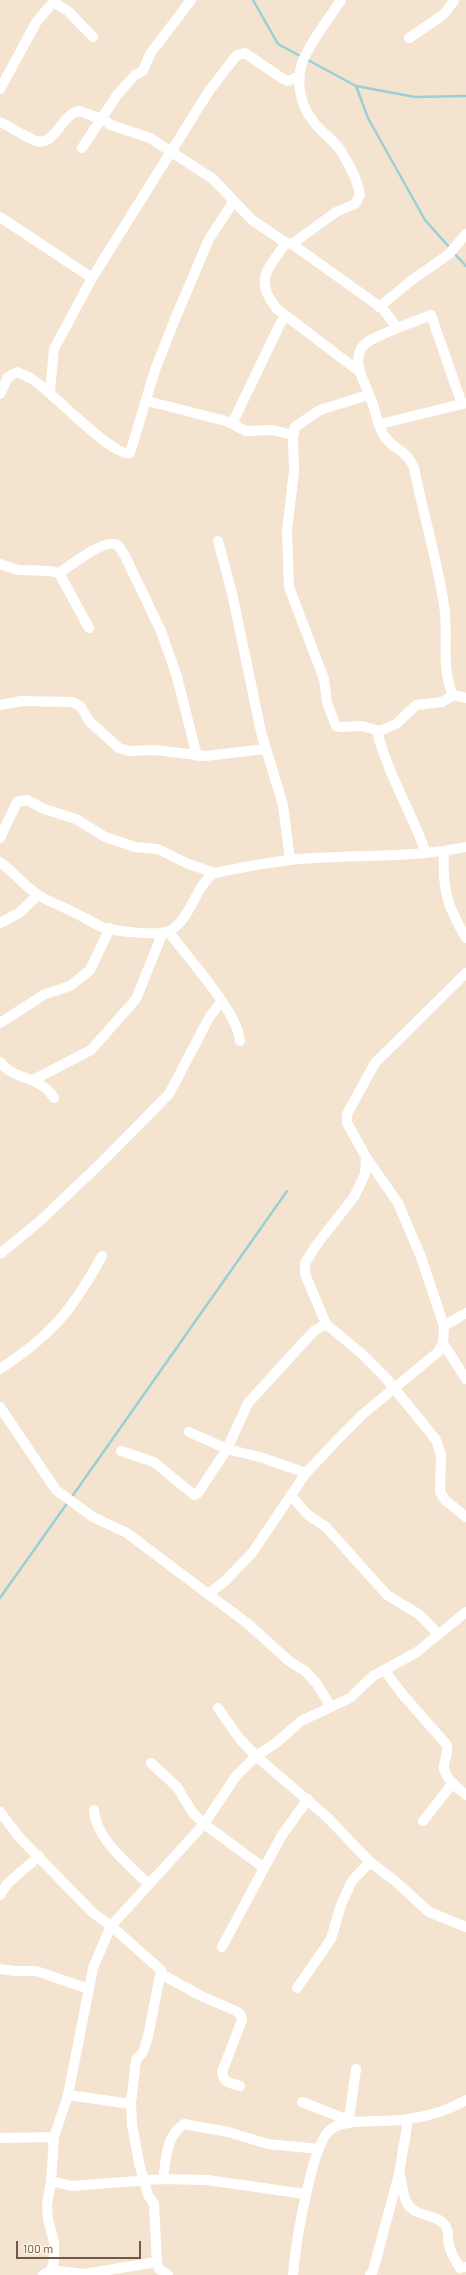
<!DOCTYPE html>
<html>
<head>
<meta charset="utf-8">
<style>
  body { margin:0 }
  #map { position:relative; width:466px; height:2275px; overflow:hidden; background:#fcf1e1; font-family:Barlow,sans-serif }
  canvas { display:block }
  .scale { position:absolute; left:16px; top:2241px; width:125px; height:18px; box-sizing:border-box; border:2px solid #735748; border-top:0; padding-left:5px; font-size:12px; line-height:14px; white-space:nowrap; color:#735748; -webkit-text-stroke:3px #fff5e7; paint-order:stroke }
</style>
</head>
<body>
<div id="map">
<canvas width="466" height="2275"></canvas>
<div class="scale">100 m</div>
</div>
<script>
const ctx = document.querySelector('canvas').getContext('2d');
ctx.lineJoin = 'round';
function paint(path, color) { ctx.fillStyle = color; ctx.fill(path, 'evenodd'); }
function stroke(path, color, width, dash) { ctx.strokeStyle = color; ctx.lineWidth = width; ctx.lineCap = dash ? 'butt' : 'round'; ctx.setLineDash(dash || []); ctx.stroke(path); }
paint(new Path2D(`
  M0,0H466V2275H0Z`), '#f4e3cf');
stroke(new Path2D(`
  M253,0L278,44L302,57
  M306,59L356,86L415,97L466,96
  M356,86L368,118L425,220L450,248
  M454,253L466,266
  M71,1498L287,1191
  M0,1598L68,1502`), '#9bcfd8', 2.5);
stroke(new Path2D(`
  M53,2L68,11L93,37
  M409,38L443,15L454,1
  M0,89L37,21L55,0
  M0,122C12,128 24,136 36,141C55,147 61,114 79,111L102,119L111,125L150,138L213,179L252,220L286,243L292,244L383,309L397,328C388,333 369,338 362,347C351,364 367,386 372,402C376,413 378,428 385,437C396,452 405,448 414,468C423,513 437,559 444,605C449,634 440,666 453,695L466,698
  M82,148L117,95L135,75L143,71L150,54L191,0
  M0,217L92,278
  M286,243C268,269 253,280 277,309L360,372
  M292,244L336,212L355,204L360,195C357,178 348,162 339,148C331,138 320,131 313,121C300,105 296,82 302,63C308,45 330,17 341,0
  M379,307L412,280L449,254L466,234
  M397,328L431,315L462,404
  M50,392L54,349L92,278L209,91L237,55L245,53L283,79L288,81L300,76
  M0,394L8,377L17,372C24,375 31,377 36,382C54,394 114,458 130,453L155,370L175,319L209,239L234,201
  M368,395L320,410L295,427L293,439L294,471L287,531L289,587L324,679L327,703L336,726L340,727L362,726L380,731L396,724L416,705L442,702L454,695
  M147,401L226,421L246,431L273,430L293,435
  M232,424L280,324L286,316
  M380,424L466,403
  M218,541L232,593L261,732L283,805L290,860
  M0,564L18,570L50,571L59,573L89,628
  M59,573C70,566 106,537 117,545C120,547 123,553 125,556L161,631L177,677L197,756
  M0,705L21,701L73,702L81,707L90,722L119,748L130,751L154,750L206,756L265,749
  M377,731C388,775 411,811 426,853
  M0,838L17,802L27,800L44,809L76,819L105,837L135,847L158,849L186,863L215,873
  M444,851C442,889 447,906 466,938
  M0,862C13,871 23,885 37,894C47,901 59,905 69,910C80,915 91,922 102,927C113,931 161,937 171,930C192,917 196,884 215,873C239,868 265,863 290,860C349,854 408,859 466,847
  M0,923L19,913L38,895
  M169,932C188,959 237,1010 240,1041
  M466,973L375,1063L347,1114V1123L366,1157L365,1174L354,1197L317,1244L305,1263V1274L326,1324L361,1353L386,1378L436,1440L441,1455L440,1492L445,1500L466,1517
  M0,1023L45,994L70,986L90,970L110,928
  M0,1062C14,1081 40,1075 54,1098
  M33,1080L91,1050L136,999L163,932
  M366,1157L398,1203L421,1257L444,1326
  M0,1254L40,1221L103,1161L169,1094L210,1016L221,1002
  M443,1343L466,1379
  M0,1369C51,1336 73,1309 102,1256
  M0,1407L56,1490L93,1517L127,1533L208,1594L224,1582L252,1553L306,1473L337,1440L363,1414L438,1352L443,1343L444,1326L466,1313
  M121,1451L154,1462L194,1495L198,1493L227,1449L189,1432
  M306,1473L263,1458L227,1449L248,1403L314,1331L326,1324
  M291,1496L308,1515L326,1527L387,1595L420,1615L438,1634
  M208,1594L247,1623L289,1661L305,1671L317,1684L331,1707
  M385,1671L403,1695L447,1745C448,1752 446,1757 444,1764C442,1777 458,1788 466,1795
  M218,1708L239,1738L256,1756L327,1817L370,1862L394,1880L429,1912L466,1927
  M151,1763L177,1787L193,1813L204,1824L264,1868L222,1947
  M94,1810C96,1840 129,1864 149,1885
  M0,1812L20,1838L93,1913L111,1926L161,1970L148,2037L143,2052L136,2060L131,2104L132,2125L139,2163L148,2195L154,2204L157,2262L159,2269L168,2275
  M423,1821L453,1783
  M264,1868L282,1835L308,1799
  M0,1895L7,1884L39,1856
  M0,1969L14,1971H36L89,1989
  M161,1974L201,1996L236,2011L241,2015L242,2020L222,2072C223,2083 231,2083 240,2086
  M297,1988L331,1939L341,1905L352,1881L370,1862
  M68,2095L131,2104
  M302,2102L353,2122
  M349,2119L356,2069
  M0,2138L54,2137
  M400,2176C403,2186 402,2194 407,2203C414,2217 435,2213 444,2224C450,2230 447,2238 449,2245C451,2254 455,2260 460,2268L466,2267
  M163,2179C166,2160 166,2135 184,2124L228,2132L268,2144L319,2149
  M51,2181L71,2186L163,2179L207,2180L305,2194
  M51,2270L84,2274L157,2262
  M43,2275L51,2270L54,2261V2242L48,2220L47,2205L51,2181L54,2137L68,2095L93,1968L111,1926L204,1824L236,1776L256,1756L276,1743L301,1721L350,1698L373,1676L417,1652L466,1612
  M293,2275C295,2249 311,2147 329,2131C335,2125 345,2123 354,2122C372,2120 391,2122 409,2119C429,2116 449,2110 466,2100
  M370,2275L373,2271L399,2174L408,2120`), '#fff', 10);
</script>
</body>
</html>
